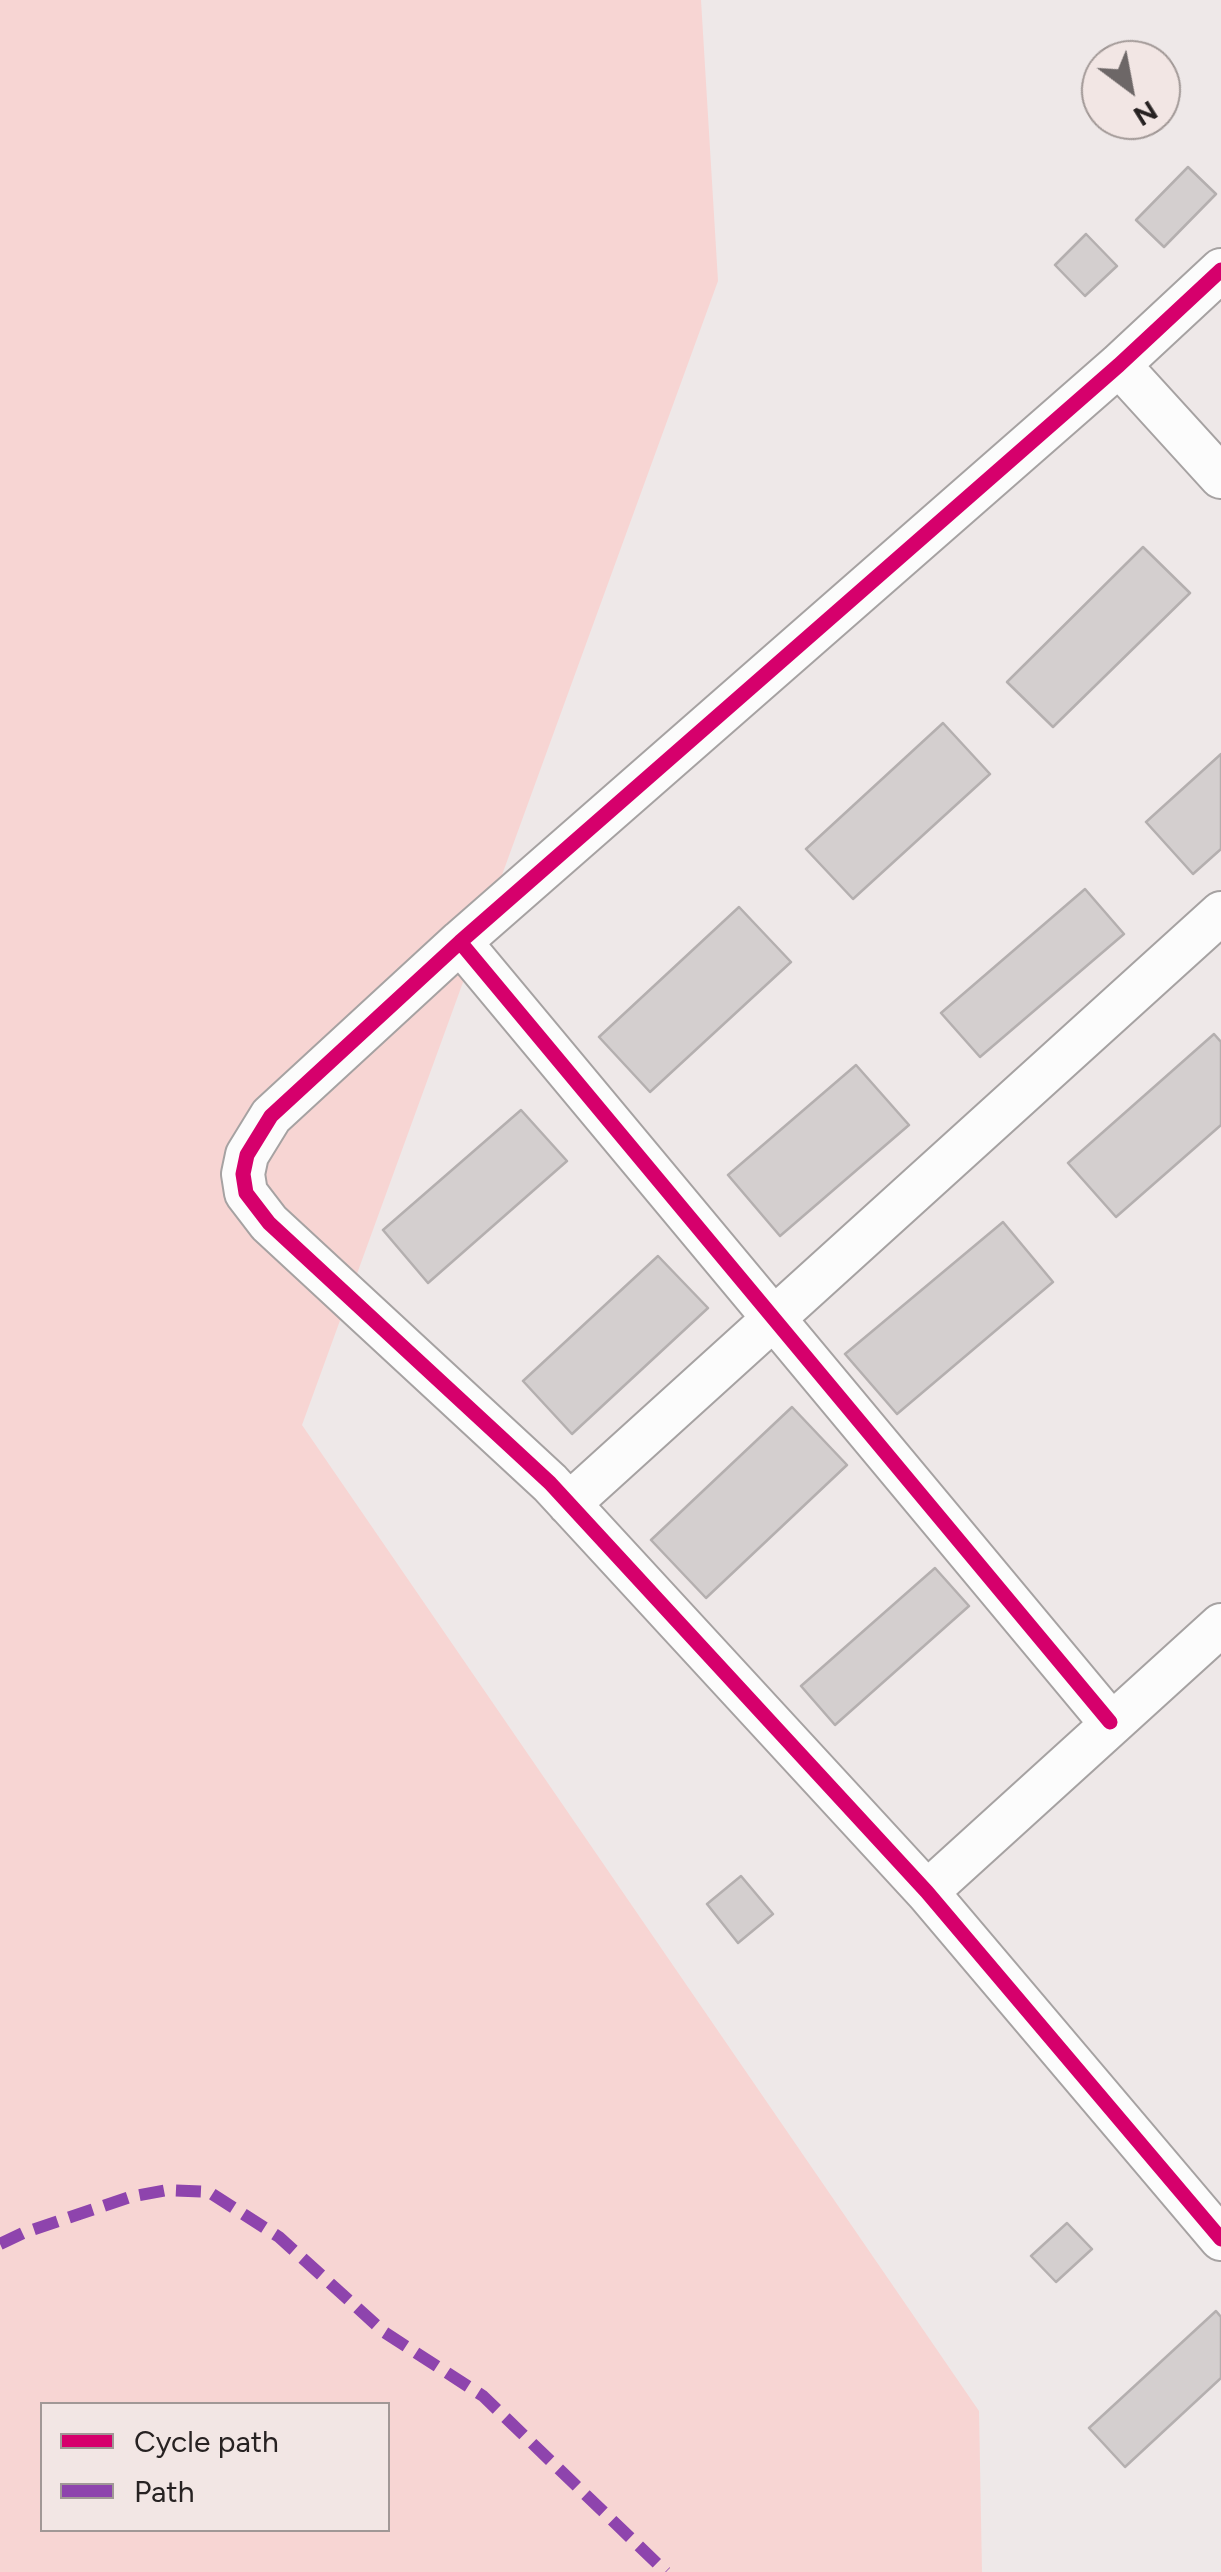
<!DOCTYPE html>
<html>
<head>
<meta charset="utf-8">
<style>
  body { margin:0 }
  #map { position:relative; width:1221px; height:2572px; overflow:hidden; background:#eee8e8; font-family:Figtree,sans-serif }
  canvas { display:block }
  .legend { position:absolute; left:40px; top:2402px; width:350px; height:130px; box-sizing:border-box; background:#f2e6e4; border:2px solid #a19896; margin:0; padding:12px 18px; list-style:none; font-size:30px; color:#272222 }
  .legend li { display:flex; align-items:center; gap:20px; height:50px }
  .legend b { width:50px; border:2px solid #a19896 }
  .north { position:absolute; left:1081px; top:40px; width:100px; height:100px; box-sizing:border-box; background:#f2e6e4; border:2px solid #a19896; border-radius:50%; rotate:148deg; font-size:28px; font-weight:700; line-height:40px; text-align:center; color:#272222 }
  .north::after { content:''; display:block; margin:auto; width:35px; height:45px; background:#6d6767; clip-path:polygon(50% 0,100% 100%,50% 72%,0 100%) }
</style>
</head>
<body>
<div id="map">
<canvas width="1221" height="2572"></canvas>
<ul class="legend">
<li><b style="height:12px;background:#d6006c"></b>Cycle path</li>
<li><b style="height:12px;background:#8e44ad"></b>Path</li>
</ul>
<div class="north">N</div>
</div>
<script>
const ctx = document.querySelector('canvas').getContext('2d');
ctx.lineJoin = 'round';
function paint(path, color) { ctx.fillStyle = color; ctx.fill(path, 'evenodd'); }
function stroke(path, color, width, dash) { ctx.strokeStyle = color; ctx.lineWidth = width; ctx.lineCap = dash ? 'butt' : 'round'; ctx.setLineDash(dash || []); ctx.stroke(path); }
paint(new Path2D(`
  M0,0H701L718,281L302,1425L979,2411L982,2572H0ZM42,2404H388V2530H42Z`), '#f7d5d3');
const building = new Path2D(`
  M1188,167L1216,194L1164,247L1136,220Z
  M1086,234L1117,266L1085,296L1055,265Z
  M1143,547L1190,593L1053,727L1007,682Z
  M943,723L990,774L853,899L806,849Z
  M1221,754V849L1193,874L1146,822Z
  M1085,889L1124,934L980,1057L941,1013Z
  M739,907L791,962L650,1092L599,1037Z
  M1214,1034L1221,1042V1125L1116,1217L1068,1163Z
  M856,1065L909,1125L780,1236L728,1175Z
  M521,1110L567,1161L428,1283L383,1230Z
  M1003,1222L1053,1282L897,1414L845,1354Z
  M658,1256L708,1308L572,1434L523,1381Z
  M792,1407L847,1465L706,1598L651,1540Z
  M935,1568L969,1606L835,1725L801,1686Z
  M741,1876L773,1914L738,1943L707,1904Z
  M1067,2223L1092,2249L1056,2282L1031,2256Z
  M1216,2311L1221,2317V2378L1125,2467L1089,2428Z`);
paint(building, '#d4cfcf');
stroke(building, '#b4afaf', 2.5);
const street = new Path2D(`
  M1221,270L1119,365L460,942L271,1116L247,1155L243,1174L246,1193L269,1223L550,1483L927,1892L1221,2239
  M1119,365L1221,477
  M460,942L1110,1722
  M569,1504L1221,913
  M927,1892L1221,1625`);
stroke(street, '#a6a2a2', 46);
stroke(street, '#fcfcfc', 42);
stroke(new Path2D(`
  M0,2244L23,2233L130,2197L167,2190L209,2192L279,2237L384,2332L483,2396L666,2572`), '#8e44ad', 12, [25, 12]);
stroke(new Path2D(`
  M1221,270L1119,365L460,942L271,1116L247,1155L243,1174L246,1193L269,1223L550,1483L927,1892L1221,2239
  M460,942L1110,1722`), '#d6006c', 15);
</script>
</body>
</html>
